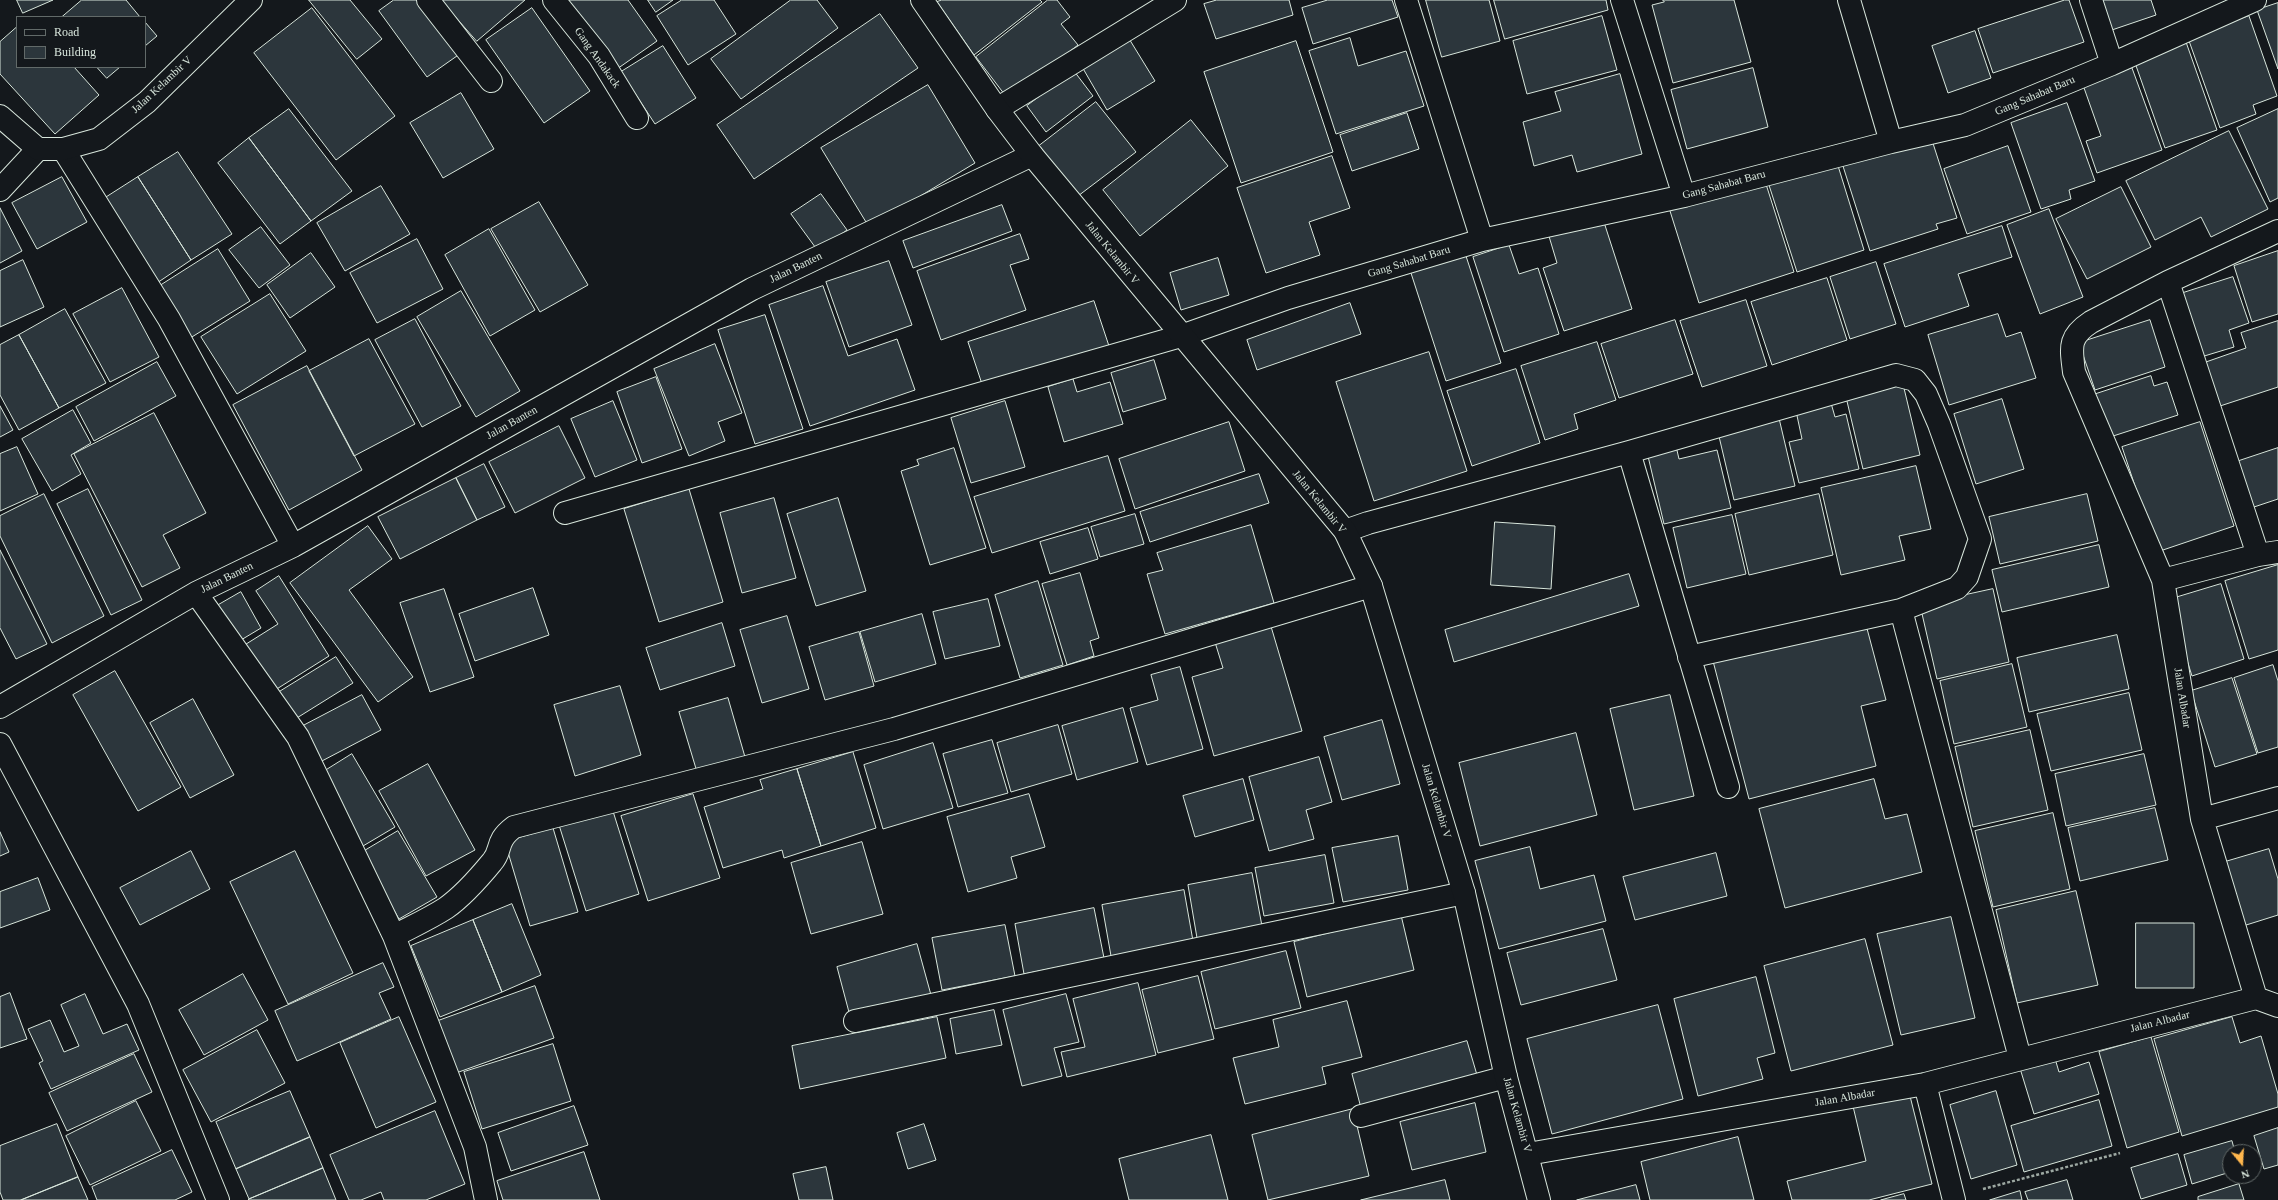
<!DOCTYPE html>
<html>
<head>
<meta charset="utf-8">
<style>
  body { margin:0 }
  #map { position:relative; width:2278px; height:1200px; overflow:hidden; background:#14181c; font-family:Georgia,serif }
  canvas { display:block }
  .legend { position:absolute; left:16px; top:16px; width:130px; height:52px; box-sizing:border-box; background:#14181c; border:1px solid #626a69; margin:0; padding:5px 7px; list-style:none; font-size:12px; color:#d8e6dc }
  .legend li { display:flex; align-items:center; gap:8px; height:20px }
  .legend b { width:20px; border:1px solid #626a69 }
  .north { position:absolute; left:2222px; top:1144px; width:40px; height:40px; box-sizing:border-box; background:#14181c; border:1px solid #626a69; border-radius:50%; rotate:162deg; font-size:11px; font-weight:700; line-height:16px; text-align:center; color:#d8e6dc }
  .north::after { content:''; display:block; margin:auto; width:14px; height:18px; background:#ffb74d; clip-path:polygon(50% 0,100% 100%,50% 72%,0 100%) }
</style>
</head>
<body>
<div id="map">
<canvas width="2278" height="1200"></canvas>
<ul class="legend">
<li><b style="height:5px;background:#14181c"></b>Road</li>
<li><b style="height:11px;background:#2c363c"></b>Building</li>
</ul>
<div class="north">N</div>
</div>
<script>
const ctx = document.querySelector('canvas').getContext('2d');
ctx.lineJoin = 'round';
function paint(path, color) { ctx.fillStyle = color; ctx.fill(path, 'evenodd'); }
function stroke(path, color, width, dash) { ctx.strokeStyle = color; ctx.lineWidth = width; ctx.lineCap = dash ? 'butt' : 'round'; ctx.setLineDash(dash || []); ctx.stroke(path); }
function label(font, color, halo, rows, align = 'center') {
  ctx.font = font + ' Georgia,serif'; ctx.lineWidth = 3; ctx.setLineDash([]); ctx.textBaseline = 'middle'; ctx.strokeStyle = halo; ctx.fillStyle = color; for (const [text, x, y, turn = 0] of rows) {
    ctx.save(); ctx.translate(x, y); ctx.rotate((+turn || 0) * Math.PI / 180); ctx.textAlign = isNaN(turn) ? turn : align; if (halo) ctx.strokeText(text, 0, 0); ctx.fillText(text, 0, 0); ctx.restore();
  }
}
const building = new Path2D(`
  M17,0H53L23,13Z
  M82,0H126L140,17H62Z
  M309,0H350L382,39L357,59Z
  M394,0H426L464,51L427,77L379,11Z
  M441,0H525L477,41Z
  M567,0H628L657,41L617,69Z
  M648,0H673L656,12Z
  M682,0H714L736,34L688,65L657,16Z
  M791,0H817L838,28L741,99L711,59Z
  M942,0H1040L1042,2L974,55L937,2Z
  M1048,0H1057L1070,17L1061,24L1078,45L1008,99L976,57Z
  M1217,0H1289L1293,15L1216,39L1204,4Z
  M1328,0H1392L1398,17L1313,44L1302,8Z
  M1426,0H1489L1500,41L1442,57Z
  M1494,0H1606L1608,10L1505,39Z
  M1663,0H1734L1751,62L1673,83L1652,5L1664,2Z
  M2065,0H2069L2084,42L1993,73L1978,29Z
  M2092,0H2151L2156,15L2103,33Z
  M2278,3V69L2257,10Z
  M312,8L395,116L336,160L254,53Z
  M532,8L590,91L544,123L486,40Z
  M880,14L918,68L754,179L717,125Z
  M1602,16L1617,70L1527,94L1513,41Z
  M2249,16L2277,96L2253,105L2256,114L2220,128L2188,38Z
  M145,22L157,36L145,46Z
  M17,27V67H74L99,95L55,134L0,74V42Z
  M1975,31L1991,78L1948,93L1932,46Z
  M1128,37L1155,81L1107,110L1081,65Z
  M1350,38L1358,66L1406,51L1424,106L1336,134L1309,51Z
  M1296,41L1333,152L1241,183L1204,72Z
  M2186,42L2217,130L2165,148L2134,60Z
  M663,46L696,98L655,124L621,72Z
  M97,67H120L107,78Z
  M1753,68L1768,127L1687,149L1671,90Z
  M2132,68L2162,150L2097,173L2086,141L2101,136L2083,85Z
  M1074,71L1093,96L1046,132L1027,106Z
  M1620,74L1642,154L1577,172L1572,155L1534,166L1523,122L1561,111L1555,92Z
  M928,85L975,163L869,227L821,148Z
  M461,93L494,149L443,178L410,123Z
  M1096,102L1136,152L1078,196L1039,146Z
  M2067,103L2095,181L2069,190L2071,199L2041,209L2011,123Z
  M289,109L352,191L311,221L249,138Z
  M2278,109V198L2270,202L2237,128Z
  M1407,113L1419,149L1352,171L1340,135Z
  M1191,120L1228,166L1140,236L1103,190Z
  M2229,131L2268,209L2211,237L2201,217L2155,240L2126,181Z
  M1930,134L1957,218L1936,224L1938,229L1870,251L1842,163Z
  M249,138L311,221L280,244L218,163Z
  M2008,146L2031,212L1967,234L1944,169Z
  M178,152L232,234L191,260L138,177Z
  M1332,156L1350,208L1309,222L1320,255L1266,273L1237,188Z
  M1835,156L1864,250L1797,272L1767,179Z
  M62,177L87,222L37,249L12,203Z
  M138,177L191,260L157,283L102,200Z
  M1765,181L1794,272L1699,303L1670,211Z
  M381,186L410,234L345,271L317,223Z
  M2121,187L2151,247L2087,279L2056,219Z
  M821,194L847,230L818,251L791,214Z
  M539,202L588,285L540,312L491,229Z
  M1002,205L1012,231L913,268L903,241Z
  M0,208L22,251L0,263Z
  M2049,209L2083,297L2040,314L2007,225Z
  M1602,216L1632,309L1564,331L1543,268L1557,263L1548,233Z
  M2002,226L2012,257L1958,274L1969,306L1905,327L1884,264Z
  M261,227L290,265L259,288L229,250Z
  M489,229L535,310L490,336L445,255Z
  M1020,234L1029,259L1010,265L1026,310L941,340L917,271Z
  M417,239L443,289L377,323L350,273Z
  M1509,245L1519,274L1538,268L1559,334L1504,352L1473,257Z
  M218,249L250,301L187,340L155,289Z
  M2278,251V314L2252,322L2234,266Z
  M311,253L335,287L290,318L267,285Z
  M1465,253L1501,363L1446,381L1410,270Z
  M1218,258L1229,295L1181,310L1170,273Z
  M23,260L44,307L0,327V271Z
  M889,261L912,325L849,347L826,282Z
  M1876,262L1896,324L1850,339L1830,277Z
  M2233,277L2249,323L2229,330L2234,347L2201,357L2180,294Z
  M1827,278L1847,340L1772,365L1751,302Z
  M823,286L848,356L897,339L915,390L810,426L769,305Z
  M122,288L159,357L110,382L73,314Z
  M461,291L520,391L476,417L417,317Z
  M270,294L306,351L237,394L201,337Z
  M1746,300L1767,366L1702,387L1680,321Z
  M1094,301L1109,346L983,387L968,342Z
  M1350,303L1361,334L1257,370L1247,340Z
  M65,309L106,383L59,408L19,335Z
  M1998,314L2006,337L2021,332L2036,378L1949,405L1928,335Z
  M765,315L803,429L755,444L718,330Z
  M415,319L461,406L422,427L375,340Z
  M1675,320L1693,374L1619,398L1601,344Z
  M2150,320L2165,367L2095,390L2079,343Z
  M2278,321V387L2217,407L2203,363L2246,348L2241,333Z
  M19,335L59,408L19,430L0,395V345Z
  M369,339L415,424L354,456L309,371Z
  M1597,342L1616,400L1574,414L1578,429L1545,440L1521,366Z
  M715,344L742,413L718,422L725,441L689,456L654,369Z
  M1429,352L1467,471L1374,501L1336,382Z
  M1154,360L1166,399L1123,412L1111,373Z
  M157,362L176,396L94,441L76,407Z
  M307,366L362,470L289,510L233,405Z
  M1516,369L1540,443L1472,466L1447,391Z
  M2151,376L2154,386L2167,382L2178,415L2107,438L2093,395Z
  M656,377L682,449L642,463L617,392Z
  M1073,379L1077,392L1110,382L1123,424L1064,442L1048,387Z
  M1903,384L1920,455L1863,469L1846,397Z
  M2002,399L2024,469L1976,484L1954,414Z
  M613,401L637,460L595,477L571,419Z
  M1005,401L1025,467L971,483L951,418Z
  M1831,403L1835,417L1846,414L1859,469L1799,483L1789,442L1802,439L1796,411Z
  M0,406L13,430L0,437Z
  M73,410L91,443L71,455L81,474L52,491L22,439Z
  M154,413L206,513L163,535L180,568L142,587L74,454Z
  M1778,414L1795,486L1734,500L1717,428Z
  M1229,422L1245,471L1135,509L1119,459Z
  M2200,422L2234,526L2157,552L2122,447Z
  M559,426L585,478L515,513L489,462Z
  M1676,446L1679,459L1717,450L1731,508L1664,524L1647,452Z
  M17,447L38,494L0,511V454Z
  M954,448L986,548L930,565L901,471L919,465L917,460Z
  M2278,448V499L2251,508L2236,462Z
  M1108,456L1125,511L992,553L974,497Z
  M484,464L505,507L477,520L456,478Z
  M1916,466L1931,529L1899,536L1905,560L1841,575L1821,488Z
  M1259,474L1269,503L1150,542L1140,512Z
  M456,478L477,520L400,559L378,517Z
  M88,489L142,600L111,615L57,504Z
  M689,489L723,602L659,622L624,509Z
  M44,494L104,616L52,643L0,536V516Z
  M1819,494L1833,555L1749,575L1735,514Z
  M2087,494L2098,541L2000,564L1989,517Z
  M774,498L796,578L742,593L720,513Z
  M838,498L866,591L816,606L787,514Z
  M1135,514L1144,544L1100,557L1091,527Z
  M1732,515L1746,574L1687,588L1673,528Z
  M1495,522L1555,526L1551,589L1491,585Z
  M1251,525L1274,603L1165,634L1147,574L1163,570L1157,553Z
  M368,526L392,559L349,590L413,677L378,702L290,583Z
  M1088,528L1098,559L1050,574L1040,542Z
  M2099,545L2109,587L2002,612L1992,570Z
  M0,550L47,644L16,659L0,628Z
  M2278,565V650L2249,659L2225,581Z
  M1080,573L1099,638L1090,641L1094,656L1067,665L1042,584Z
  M1629,574L1639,606L1454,662L1445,630Z
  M279,576L329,656L272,692L243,646L278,624L256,591Z
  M1038,581L1063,665L1020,678L995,595Z
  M2221,584L2244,659L2192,676L2168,600Z
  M533,588L549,635L475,661L459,614Z
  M444,589L474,677L430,692L400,603Z
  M1993,589L2009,662L1937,679L1920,605Z
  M241,592L261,628L236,643L215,607Z
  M988,599L1000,646L945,659L933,612Z
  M922,614L936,664L875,682L860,632Z
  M787,616L809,689L762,703L740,630Z
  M1865,621L1886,700L1861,706L1876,766L1749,799L1713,661Z
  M722,623L735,666L660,690L646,648Z
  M1270,623L1302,731L1214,756L1192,677L1223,668L1214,639Z
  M859,632L874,686L825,700L809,647Z
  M2117,635L2129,689L2029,712L2017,658Z
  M336,657L353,683L292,721L276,694Z
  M2012,664L2027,727L1954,744L1940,681Z
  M2273,665L2278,681V747L2258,753L2234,678Z
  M1180,667L1203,749L1147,765L1130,708L1158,700L1151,675Z
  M115,671L181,787L138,811L73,695Z
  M2232,678L2257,754L2215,767L2191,691Z
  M620,686L641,755L575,776L554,705Z
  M2129,693L2142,750L2051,771L2037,714Z
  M362,695L381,730L320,762L301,727Z
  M1670,695L1694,796L1634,810L1610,709Z
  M728,698L745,757L697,772L679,712Z
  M193,699L234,775L190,798L150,723Z
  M1123,708L1138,762L1077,780L1062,726Z
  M1382,720L1400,784L1342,800L1324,737Z
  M1058,725L1072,774L1011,792L997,743Z
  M2030,730L2048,810L1973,827L1955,747Z
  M1576,733L1597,815L1480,846L1459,763Z
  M992,740L1008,793L958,807L943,754Z
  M933,743L953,808L883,829L864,765Z
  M853,752L876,828L821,846L797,769Z
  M352,754L395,827L363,846L320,774Z
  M2144,754L2156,805L2066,826L2055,774Z
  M1319,757L1332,802L1306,810L1314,839L1269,851L1249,777Z
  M428,764L475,850L426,876L379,791Z
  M797,769L821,846L784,858L782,850L723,868L704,807L763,789L760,780Z
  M1243,779L1254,820L1195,837L1183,796Z
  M1874,779L1885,819L1907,814L1922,872L1785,908L1759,809Z
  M693,794L720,878L648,901L621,816Z
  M1029,794L1045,847L1011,857L1017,878L968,892L947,817Z
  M612,808L639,894L586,911L559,825Z
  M2155,808L2168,860L2080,881L2068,828Z
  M2053,813L2070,889L1993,907L1975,831Z
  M553,828L578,912L530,926L505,842Z
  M398,831L437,897L399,919L361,853Z
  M0,832L9,852L0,856Z
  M1398,836L1408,890L1343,902L1332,848Z
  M862,842L883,914L811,934L791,863Z
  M1530,847L1540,889L1594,875L1606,921L1499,949L1475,861Z
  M2269,849L2278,879V915L2243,926L2225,862Z
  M191,851L210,889L140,925L120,888Z
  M295,851L353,973L288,1004L230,882Z
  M1716,853L1727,896L1635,920L1623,877Z
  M1325,855L1334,903L1264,916L1255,868Z
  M1252,873L1262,926L1197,938L1188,885Z
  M38,878L50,910L0,928V892Z
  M1184,890L1193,941L1111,956L1102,905Z
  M2076,891L2098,985L2017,1003L1996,910Z
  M512,904L541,975L502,992L473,920Z
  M1094,908L1104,958L1024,974L1015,924Z
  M1401,915L1414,970L1307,997L1294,942Z
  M1951,917L1975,1018L1901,1035L1877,934Z
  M473,920L502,992L440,1017L411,946Z
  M2136,923H2194V988H2136Z
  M1005,925L1015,976L942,990L932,938Z
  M1603,929L1617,980L1521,1005L1507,953Z
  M1865,939L1893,1045L1791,1071L1764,966Z
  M917,944L931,995L850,1016L837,967Z
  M1286,951L1301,1008L1215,1029L1201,972Z
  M383,963L394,987L379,993L391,1019L297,1061L275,1011Z
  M243,974L268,1020L204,1055L179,1010Z
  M1198,976L1214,1039L1158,1053L1142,990Z
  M1756,977L1775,1053L1757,1058L1763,1079L1698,1096L1674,999Z
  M1138,983L1156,1055L1067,1077L1061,1052L1085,1047L1073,999Z
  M535,986L554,1038L456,1073L438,1021Z
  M10,993L27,1039L0,1048V997Z
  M85,994L103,1034L127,1024L139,1050L51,1089L39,1063L43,1061L28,1029L50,1020L64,1052L79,1046L61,1005Z
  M1066,994L1079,1042L1054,1048L1062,1076L1022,1086L1003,1010Z
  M1347,1001L1362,1057L1322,1067L1326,1084L1245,1104L1233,1058L1279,1047L1273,1020Z
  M1658,1005L1683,1099L1552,1134L1527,1039Z
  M994,1010L1002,1045L956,1054L950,1019Z
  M399,1017L436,1102L376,1128L340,1043Z
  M937,1017L946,1058L800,1089L792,1046Z
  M2232,1017L2240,1043L2261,1036L2278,1094V1107L2182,1136L2154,1039Z
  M257,1030L285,1083L211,1122L183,1070Z
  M2151,1037L2179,1132L2127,1148L2099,1052Z
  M1467,1041L1477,1075L1361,1108L1352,1074Z
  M553,1044L571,1101L482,1129L464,1072Z
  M134,1054L152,1092L67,1131L49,1093Z
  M2054,1055L2059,1072L2089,1062L2099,1094L2034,1114L2019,1065Z
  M1908,1088L1932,1184L1869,1200H1792L1787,1181L1866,1161L1852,1102Z
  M290,1091L310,1137L236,1169L216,1122Z
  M1996,1091L2017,1165L1971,1179L1950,1105Z
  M2099,1100L2112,1146L2024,1172L2011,1126Z
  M136,1101L161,1151L90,1185L66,1136Z
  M1475,1103L1486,1152L1412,1170L1400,1122Z
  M574,1106L588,1145L511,1171L498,1133Z
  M1353,1109L1369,1176L1268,1200L1252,1135Z
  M435,1111L465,1184L426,1200H384L381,1192L361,1200H349L330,1155Z
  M57,1124L78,1177L21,1200H3L0,1192V1146Z
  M924,1124L936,1160L908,1169L897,1133Z
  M2278,1128V1165L2264,1169L2254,1136Z
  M1211,1135L1228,1200H1129L1119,1159Z
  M310,1137L323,1168L249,1199L236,1169Z
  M1738,1137L1754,1200H1650L1641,1162Z
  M2232,1141L2235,1152H2230V1172L2192,1184L2184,1155Z
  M172,1150L192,1192L175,1200H97L92,1187Z
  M584,1152L600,1200H503L497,1181Z
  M2178,1154L2187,1185L2141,1199L2131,1168Z
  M826,1167L833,1200H799L793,1174Z
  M323,1168L336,1200H248L249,1199Z
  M78,1177L88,1200H21Z
  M1445,1180L1450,1200H1361Z
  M2067,1180L2073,1200H2028L2025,1192Z
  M2239,1184L2244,1200H2198V1197Z
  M1636,1185L1640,1200H1577Z
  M2020,1191L2022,1200H1990Z
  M1904,1194L1906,1200H1881Z`);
paint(building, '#2c363c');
stroke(building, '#d8e6dc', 1);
const minor = new Path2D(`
  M428,0L491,81
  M554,0L599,56L637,118
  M1406,0L1482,240
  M1622,0L1684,196
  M1849,0L1891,142
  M2091,0L2112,64
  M997,109L1175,0
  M63,149L169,319L293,546
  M0,190L38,149
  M2168,282L2258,555
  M1629,452L1728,787
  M565,513L1181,336L1288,298L1482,240L1684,196L1891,142L1965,125L2112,64L2255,0
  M1345,531L1368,523L1629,452L1896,375L1915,380L1926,394L1939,424L1980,539L1967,577L1957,588L1901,610L1689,657
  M2163,580L2258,555L2278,552
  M196,593L298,737L394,936L475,1147L486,1200
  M1901,610L2020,1058
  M0,707L196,593L293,546L752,289L1032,155
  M0,744L138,1004L218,1200
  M2202,819L2278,798
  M394,936C411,927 429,919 446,908C463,896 478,879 492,862C503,850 494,842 514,827L894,729L1371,586
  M2256,998L2202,819L2163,580L2074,372C2071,347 2068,337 2091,322L2168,282L2278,231
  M2256,998L2278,1006
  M855,1021L1464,893
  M1925,1084L1954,1200
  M1361,1116L1506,1077
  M1528,1154L1925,1084L2256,998`);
const major = new Path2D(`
  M922,0L997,109L1032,155L1345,531L1371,586L1464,893L1506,1077L1539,1200
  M0,116L38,149H63L99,139L147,102L251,0`);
stroke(minor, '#d8e6dc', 24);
stroke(major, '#d8e6dc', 24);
stroke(new Path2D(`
  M1983,1189L2120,1153`), '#9da8a2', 2.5, [3, 2]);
stroke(minor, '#14181c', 22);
stroke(major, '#14181c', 22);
label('11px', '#d8e6dc', '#14181c', [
  ["Gang Andakack",597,58,55],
  ["Jalan Kelambir V",162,85,-43],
  ["Gang Sahabat Baru",2035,96,-23],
  ["Gang Sahabat Baru",1724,185,-15],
  ["Jalan Kelambir V",1112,253,51],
  ["Gang Sahabat Baru",1409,262,-17],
  ["Jalan Banten",796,268,-26],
  ["Jalan Banten",512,423,-29],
  ["Jalan Kelambir V",1319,502,51],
  ["Jalan Banten",227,578,-26],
  ["Jalan Albadar",2182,698,81],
  ["Jalan Kelambir V",1436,801,73],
  ["Jalan Albadar",2160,1022,-14],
  ["Jalan Albadar",1845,1098,-10],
  ["Jalan Kelambir V",1517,1115,74]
]);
</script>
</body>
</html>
